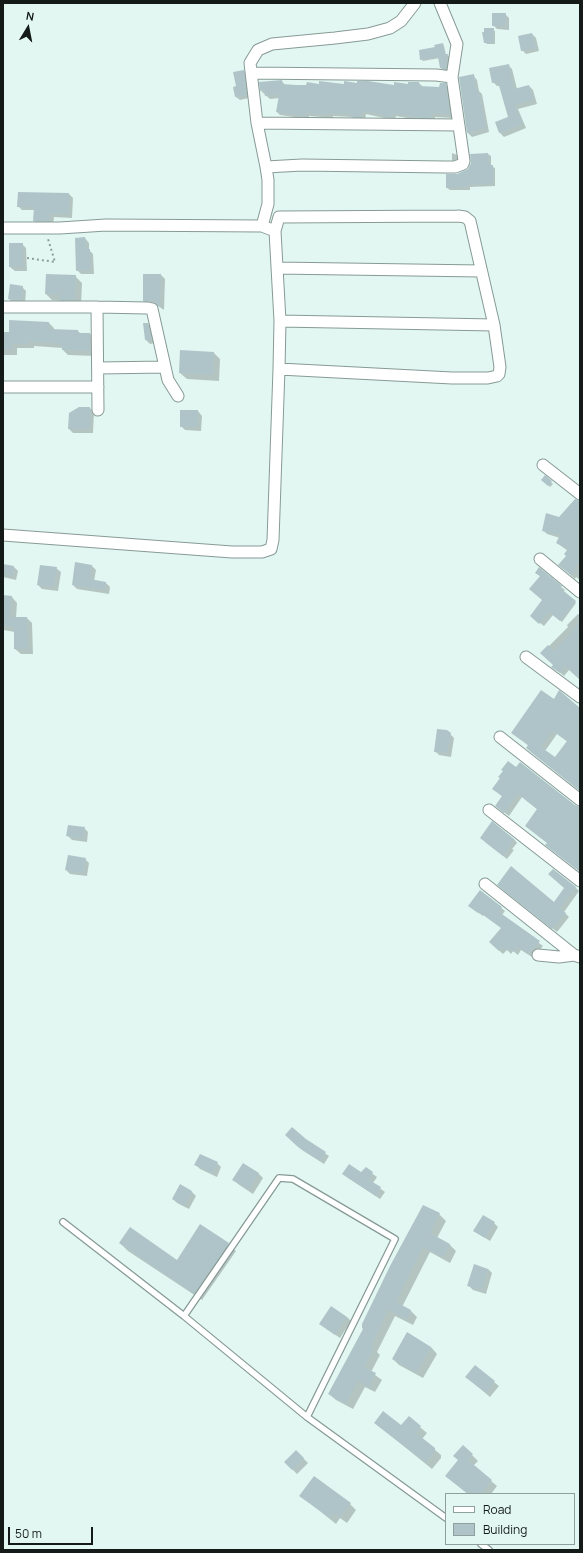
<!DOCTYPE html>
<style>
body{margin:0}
#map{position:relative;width:583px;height:1553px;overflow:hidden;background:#e2f7f2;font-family:Manrope,sans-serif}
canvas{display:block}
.frame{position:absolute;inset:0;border:4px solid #131a18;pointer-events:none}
.legend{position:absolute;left:445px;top:1493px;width:130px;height:52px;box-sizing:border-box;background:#e2f7f2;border:1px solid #8f9f9b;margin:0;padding:5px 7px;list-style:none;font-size:12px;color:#131a18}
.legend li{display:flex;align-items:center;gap:8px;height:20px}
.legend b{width:20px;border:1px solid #8f9f9b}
.north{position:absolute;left:8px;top:8px;width:40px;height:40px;-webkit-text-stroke:3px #e2f7f2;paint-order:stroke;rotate:10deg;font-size:11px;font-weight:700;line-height:16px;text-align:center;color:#131a18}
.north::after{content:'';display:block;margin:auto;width:14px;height:18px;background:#131a18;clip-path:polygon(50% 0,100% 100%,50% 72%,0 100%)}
.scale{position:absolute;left:8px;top:1527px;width:85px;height:18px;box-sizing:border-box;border:2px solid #131a18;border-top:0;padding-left:5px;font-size:12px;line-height:14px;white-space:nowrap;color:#131a18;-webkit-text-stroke:3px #e2f7f2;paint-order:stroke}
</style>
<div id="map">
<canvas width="583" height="1553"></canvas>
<div class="frame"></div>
<ul class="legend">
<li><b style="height:5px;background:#fff"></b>Road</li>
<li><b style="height:11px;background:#afc4c8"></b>Building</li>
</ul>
<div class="north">N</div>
<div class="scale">50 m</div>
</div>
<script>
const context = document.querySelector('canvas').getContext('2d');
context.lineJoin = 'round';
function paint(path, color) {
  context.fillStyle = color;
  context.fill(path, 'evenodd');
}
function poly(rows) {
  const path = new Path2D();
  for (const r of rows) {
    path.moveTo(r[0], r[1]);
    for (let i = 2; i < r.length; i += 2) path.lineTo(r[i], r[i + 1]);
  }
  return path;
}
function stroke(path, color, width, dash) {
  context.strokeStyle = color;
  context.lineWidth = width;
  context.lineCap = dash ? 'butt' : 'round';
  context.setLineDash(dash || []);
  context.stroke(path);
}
paint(poly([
 [505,14,509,18,509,30,497,29,493,25],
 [493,30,495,31,495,44,487,44,485,42],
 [532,34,536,38,539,51,526,54,522,50],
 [442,44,444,46,446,55,450,57,448,70,443,70,441,68,440,58,423,61,421,59],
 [508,65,512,69,517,89,529,86,533,90,537,104,518,109,526,128,504,137,500,133,496,123,509,117,501,86,497,86,493,82],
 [243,71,247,74,249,98,240,100,236,97,234,88,237,87],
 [473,75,477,80,479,91,482,94,489,132,472,137,468,133],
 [282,81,285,85,307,86,320,85,395,86,419,83,423,87,440,88,445,84,449,88,453,118,435,117,435,121,424,121,396,116,395,120,387,120,384,118,366,114,365,120,355,120,352,117,333,116,333,118,309,116,309,119,280,115,277,112,280,98,270,99,261,91],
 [452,153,457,155,458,160,453,161,452,160],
 [488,154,491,156,491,166,495,168,495,186,470,187,470,190,450,190,447,188,457,175,469,170],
 [69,194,73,198,72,218,54,217,53,225,38,225,34,221,35,210,22,210,18,206],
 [85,238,89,243,89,250,93,254,94,274,81,274,77,270],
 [22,244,26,248,27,271,15,271,10,267],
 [161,275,165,279,164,310,158,306,148,305,144,301],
 [75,276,82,283,81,306,67,306,62,301,52,300,46,294],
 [22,287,26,291,25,304,13,303,9,299],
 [49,323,54,328,54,330,78,331,81,334,90,334,95,339,95,356,68,355,63,350,63,348,34,346,34,348,17,348,17,355,3,355,3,333,10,333],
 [148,324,152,328,155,343,150,344,146,340],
 [214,353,220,359,219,381,187,379,180,373],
 [90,408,94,412,93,433,73,433,69,429],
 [198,411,202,416,201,431,185,430,181,426],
 [545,476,553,484,550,487,542,480],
 [580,502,580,580,576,577,575,579,564,569,568,551,557,543,560,538,547,534,543,530],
 [76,563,92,566,96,570,94,581,106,583,110,587,109,594,77,589,73,585],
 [3,565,14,567,18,571,16,580,3,577],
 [56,568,61,572,58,591,42,589,38,585],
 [536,573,561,587,565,590,563,592,576,603,562,622,553,615,544,626,535,619,543,600,541,577],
 [3,596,12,597,17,603,16,618,27,618,32,623,33,654,21,654,15,649,15,632,3,630],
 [578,614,580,615,580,679,569,670,564,676,553,667,554,665,542,653,568,627,567,625],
 [560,692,580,709,580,791,531,752,527,748,529,746,513,733,554,700],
 [557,734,568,742,555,758,545,751],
 [450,734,454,738,451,757,439,755,435,751],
 [501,778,580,807,580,872,548,843,526,826,538,810,522,797,509,816,501,810,503,797,493,789],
 [84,828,88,832,87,842,72,840,68,836],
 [514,839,517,843,512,849,514,850,507,859,485,842],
 [85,859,89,863,87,876,70,874,66,870],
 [575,887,579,891,564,912,569,917,557,932,502,889,554,904],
 [480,891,505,911,502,915,543,946,537,953,536,952,532,957,521,950,518,955,513,951,511,954,507,950,503,954,494,946,502,928,484,915,483,916,473,909],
 [286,1135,305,1140,329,1156,324,1164,302,1150],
 [217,1163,221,1167,217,1177,200,1169,196,1165],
 [243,1165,259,1174,263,1178,253,1194,238,1184,234,1180],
 [366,1169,377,1177,373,1183,385,1192,380,1199,348,1178,343,1174,361,1173],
 [180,1186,192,1192,196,1196,189,1209,177,1203,173,1199],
 [424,1206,439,1214,446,1221,437,1238,450,1245,456,1251,450,1263,430,1252,402,1307,411,1311,417,1317,413,1325,395,1316,377,1352,380,1355,371,1372,382,1380,375,1392,365,1387,353,1409,336,1400,329,1394,364,1329],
 [494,1223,498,1227,490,1241,474,1231],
 [120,1243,177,1261,228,1244,236,1251,202,1300,128,1251],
 [488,1269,492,1273,486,1294,473,1290,469,1286],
 [347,1317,351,1321,340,1338,320,1324],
 [431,1347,437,1354,423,1378,399,1365,393,1359],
 [475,1367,499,1386,490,1397,471,1381],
 [409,1418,427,1433,422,1439,441,1455,441,1458,432,1469,375,1423,402,1427],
 [463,1446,478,1461,473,1466,497,1486,491,1494,468,1494,446,1476,459,1460],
 [296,1451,308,1463,297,1474,285,1462],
 [301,1496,350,1504,356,1510,347,1523,340,1518,336,1524]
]), '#0003');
paint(poly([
 [492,13,506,13,505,26,492,26],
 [484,28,494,28,493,43,484,43,482,32,484,32],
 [532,33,536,48,521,51,518,36],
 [443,43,445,54,448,54,446,69,440,68,438,57,420,60,419,50,435,47,434,45],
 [509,64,514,89,529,85,533,100,515,105,523,124,499,133,495,122,508,117,498,82,492,83,489,68],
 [244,70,247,95,235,97,233,87,236,86,233,72],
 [474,74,475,89,478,89,486,128,467,133,459,77],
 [282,80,282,84,296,85,306,85,307,82,319,84,319,81,344,84,344,81,357,83,357,81,368,81,394,85,394,82,408,84,408,82,419,82,419,86,439,87,440,83,446,83,450,115,432,113,431,118,420,118,393,113,391,117,382,117,383,115,362,111,362,117,350,117,351,114,330,113,330,115,306,113,306,116,303,116,276,112,279,95,265,96,264,90,260,91,259,82],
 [488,153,489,165,493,165,493,183,467,185,468,187,446,188,446,174,457,174,468,169,471,163,470,154],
 [18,192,69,193,69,214,50,214,49,221,33,221,34,207,17,207],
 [85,237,86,249,90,249,90,270,76,271,75,238],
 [9,243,23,243,23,267,9,267],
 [46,274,76,275,75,300,60,300,60,295,45,294],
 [143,274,161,274,160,306,158,306,153,302,143,301],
 [10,284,23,286,22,300,8,299],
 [9,320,49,322,49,329,78,330,78,333,90,333,90,351,62,350,62,344,29,341,29,344,12,344,12,350,3,350,3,332,9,332],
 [143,323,148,323,152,340,145,340],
 [180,350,214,352,213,375,179,373],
 [79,407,90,407,90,429,68,429,69,413],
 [180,410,198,410,198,427,180,427],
 [545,475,552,481,548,486,541,480],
 [575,499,580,501,580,560,574,568,576,570,571,575,558,565,566,556,564,554,568,549,556,543,560,535,542,531,546,513,559,517],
 [75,562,92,565,90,579,106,582,105,590,72,585],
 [3,564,14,566,13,576,3,574],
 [40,565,57,567,54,587,37,585],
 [539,567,562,586,560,588,576,601,560,621,549,612,539,624,530,616,542,600,529,589,540,576,535,573],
 [3,595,12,596,10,617,27,617,28,649,14,649,14,627,3,626],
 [580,622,580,680,565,666,560,673,551,667,553,665,540,653,548,645,554,651],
 [541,690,554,699,559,690,580,708,580,791,526,748,528,745,511,733],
 [553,731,567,741,555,757,541,747],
 [437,729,447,730,451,733,447,753,434,752],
 [508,761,516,767,520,762,576,806,580,807,580,872,545,845,547,843,525,826,537,809,518,794,504,813,495,806,502,796,492,789,500,778,498,777,503,771,501,770],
 [492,821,514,839,509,845,511,846,503,856,480,838],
 [68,825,85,827,83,839,66,836],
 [68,855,86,858,83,873,65,870],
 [511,866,554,902,564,888,548,874,553,869,576,887,560,908,566,913,552,929,497,885],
 [480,890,502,907,499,912,540,941,533,950,532,949,528,954,517,947,513,952,508,948,506,951,502,947,499,951,489,942,501,928,479,912,478,913,468,906],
 [292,1127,306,1139,326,1152,320,1161,298,1147,285,1135],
 [200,1154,218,1162,213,1173,194,1165],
 [243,1163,259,1173,249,1190,232,1180],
 [349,1164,361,1172,366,1167,373,1172,369,1180,381,1187,376,1196,342,1174],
 [180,1184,192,1191,184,1206,172,1199],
 [423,1205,440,1213,430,1233,450,1244,443,1257,423,1247,396,1302,411,1310,407,1319,388,1310,371,1346,374,1348,364,1367,376,1373,369,1387,358,1381,346,1404,328,1394,363,1329,362,1328,362,1324,390,1266],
 [483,1215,495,1222,485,1238,473,1231],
 [200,1224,229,1243,194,1294,119,1243,130,1227,177,1260],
 [474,1264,488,1269,482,1290,467,1286],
 [331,1306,347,1317,335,1335,319,1324],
 [407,1332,431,1347,416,1373,392,1359],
 [475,1365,495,1381,486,1393,465,1377],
 [383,1411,401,1425,409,1416,421,1426,416,1433,435,1448,435,1451,426,1463,374,1423],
 [463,1445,473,1454,468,1460,492,1480,481,1494,468,1494,445,1476,458,1460,453,1456],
 [296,1450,304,1458,292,1470,284,1462],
 [314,1476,351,1503,340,1517,334,1513,330,1518,299,1496]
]), '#afc4c8');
const service = poly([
 [63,1222,184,1316,307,1417],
 [184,1316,279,1178,293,1179,395,1239,307,1417,446,1518],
 [481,1544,489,1550]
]);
const minor = poly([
 [415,3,401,21,390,28,368,34,335,38,272,44,258,50,250,63,257,123,266,167,302,165,445,167,455,167,463,164,464,161,452,77,457,44,440,3],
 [252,73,436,75,452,77],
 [257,123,459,125],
 [458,216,465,217,470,221,494,325,500,367,499,374,497,376,488,378,452,378,279,369,280,321,275,231,279,217,458,216],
 [262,226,268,204,268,180,266,167],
 [3,228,60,228,106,225,262,226,275,231],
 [277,268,481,271],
 [3,307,97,307,147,308,152,309,168,380,178,396],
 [97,307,98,410],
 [280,321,494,325],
 [98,368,165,367],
 [3,387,98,387],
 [543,465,580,494],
 [3,535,232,552,262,552,271,549,273,540,279,369],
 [540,559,580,592],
 [526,657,580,697],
 [500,737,580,800],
 [489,810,580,881],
 [485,884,574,955,580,957],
 [538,955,559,957,574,955]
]);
stroke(service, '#879a96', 8);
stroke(minor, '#879a96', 13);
stroke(poly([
 [27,258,55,262,48,239]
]), '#8e9d9a', 2, [2, 3]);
stroke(service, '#fff', 5.5);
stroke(minor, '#fff', 11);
</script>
